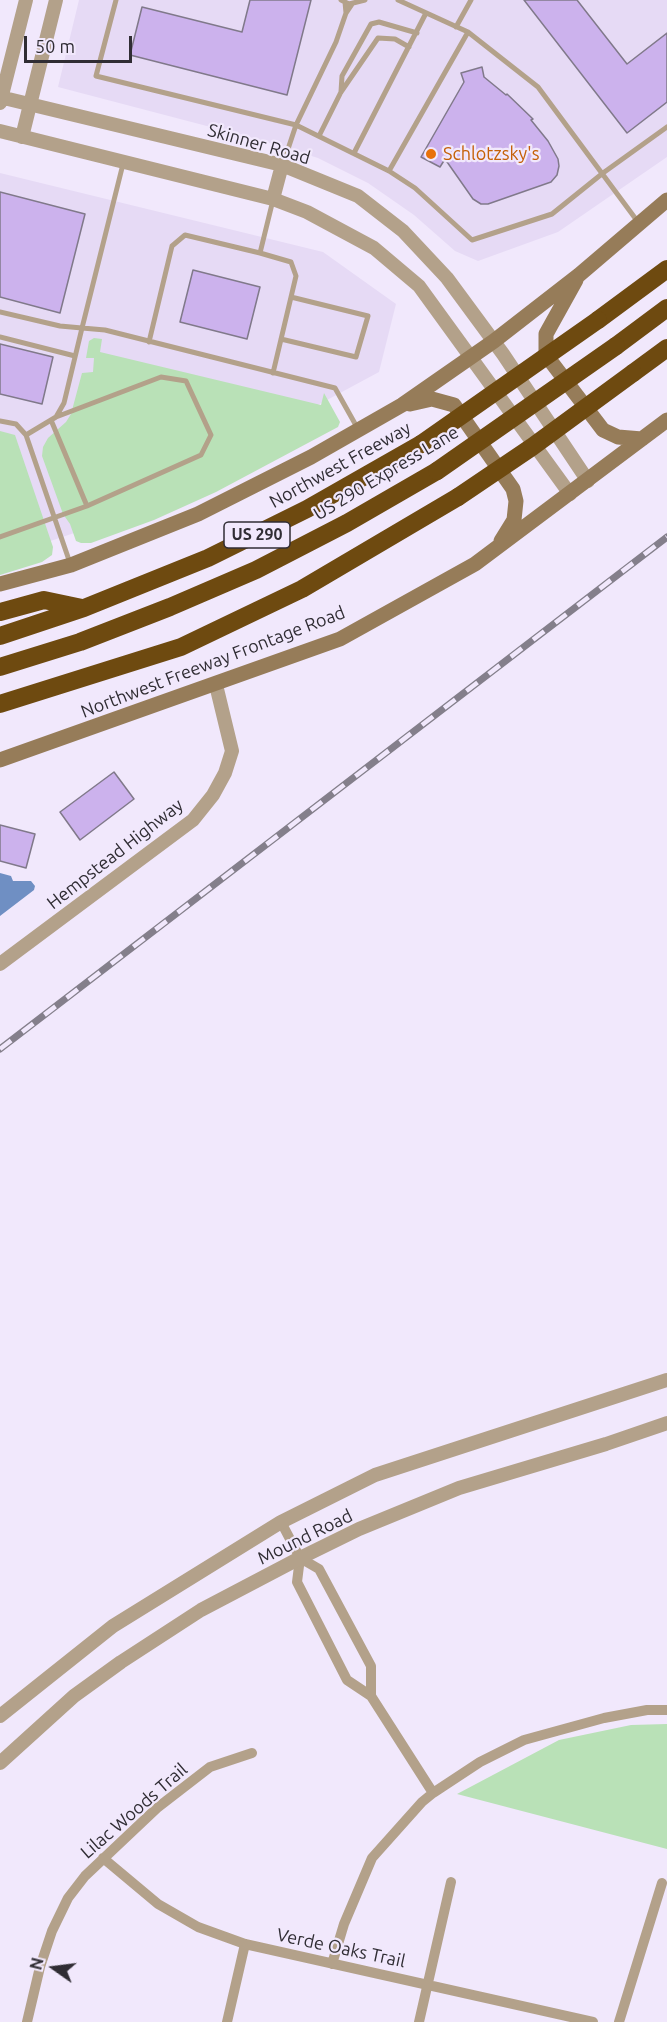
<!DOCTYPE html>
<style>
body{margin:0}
#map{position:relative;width:667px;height:2022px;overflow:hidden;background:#f1e8fc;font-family:Ubuntu,sans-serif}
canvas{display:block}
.north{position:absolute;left:24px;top:1938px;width:60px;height:60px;-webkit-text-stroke:4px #f1e8fc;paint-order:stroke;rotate:284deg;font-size:16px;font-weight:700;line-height:24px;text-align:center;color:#302d34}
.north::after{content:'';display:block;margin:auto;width:21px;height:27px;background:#302d34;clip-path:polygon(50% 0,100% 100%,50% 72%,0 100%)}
.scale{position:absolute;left:24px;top:36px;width:108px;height:27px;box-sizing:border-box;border:3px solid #302d34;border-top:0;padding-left:8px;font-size:18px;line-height:21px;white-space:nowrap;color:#302d34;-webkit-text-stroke:4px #f1e8fc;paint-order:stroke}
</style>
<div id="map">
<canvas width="667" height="2022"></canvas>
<div class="north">N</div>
<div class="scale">50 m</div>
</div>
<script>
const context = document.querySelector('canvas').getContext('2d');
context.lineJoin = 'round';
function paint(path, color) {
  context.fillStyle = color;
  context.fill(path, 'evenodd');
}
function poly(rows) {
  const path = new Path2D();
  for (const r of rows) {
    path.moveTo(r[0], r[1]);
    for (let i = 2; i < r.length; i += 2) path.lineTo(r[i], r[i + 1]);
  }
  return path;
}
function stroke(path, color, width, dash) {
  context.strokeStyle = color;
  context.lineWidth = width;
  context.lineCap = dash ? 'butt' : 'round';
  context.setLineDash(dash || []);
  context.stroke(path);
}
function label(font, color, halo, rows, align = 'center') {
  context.font = font + ' Ubuntu,sans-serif';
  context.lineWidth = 4.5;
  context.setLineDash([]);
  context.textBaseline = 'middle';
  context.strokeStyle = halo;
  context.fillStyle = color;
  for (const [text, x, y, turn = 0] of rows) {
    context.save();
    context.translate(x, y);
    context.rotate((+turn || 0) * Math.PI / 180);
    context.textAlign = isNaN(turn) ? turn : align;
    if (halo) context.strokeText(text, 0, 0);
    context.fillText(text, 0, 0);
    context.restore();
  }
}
paint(poly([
 [79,0,667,0,667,157,558,232,478,261,455,251,414,215,368,183,318,158,264,141,58,87],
 [0,173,323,252,396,304,379,372,89,528,0,558]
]), '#e6daf5');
paint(poly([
 [94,338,102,339,100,352,321,405,324,393,340,422,338,427,216,492,154,520,91,543,81,543,76,541,70,524,63,514,42,456,43,447,48,438,66,422,71,414,82,373,93,372,94,358,86,358,89,341],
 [0,431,15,435,53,547,52,555,42,562,0,575],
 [667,1724,667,1849,457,1794,559,1740,631,1725]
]), '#b9e1b7');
paint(poly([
 [0,873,11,876,13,881,31,881,35,886,34,890,0,916]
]), '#6f8fc3');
const building = poly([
 [250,0,311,0,287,95,130,55,142,7,242,32,250,0],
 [524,0,577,0,627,64,667,33,667,102,627,133,524,0],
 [482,67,484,77,506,95,507,94,533,119,531,120,548,141,558,159,559,166,557,175,551,182,488,204,481,204,473,199,445,159,440,167,421,157,464,82,461,73,482,67],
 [0,192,85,214,60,313,0,297,0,192],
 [193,270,260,287,247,339,180,322,193,270],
 [0,344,53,357,42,404,0,394,0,344],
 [114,772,134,799,80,840,60,812,114,772],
 [0,825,35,834,26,868,0,861,0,825]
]);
paint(building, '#ccb2ed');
stroke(building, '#80798a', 1.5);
stroke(poly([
 [116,0,96,76,296,125,389,171,415,188,472,240,552,214,603,173,667,127],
 [341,0,349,4,365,0],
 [398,0,468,32,538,87,638,222],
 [345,2,346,13,352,4],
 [456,27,471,0],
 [341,92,342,76,371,24,379,22,417,33],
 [319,136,341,92,378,38,395,39,409,47],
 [354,153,426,13],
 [123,164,82,328,105,330,335,388,358,429],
 [283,164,296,125,336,42,346,13],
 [389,171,468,32],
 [260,253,291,262,296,276,273,373],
 [0,312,60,326,82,328,64,403,56,417,26,435,70,563],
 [0,337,75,356],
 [281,339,356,357,368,316,291,297],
 [149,342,172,246,185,235,260,253,273,200],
 [51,420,87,506],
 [0,421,16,424,26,435],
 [0,537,87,506,201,455,211,435,186,381,161,377,56,417]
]), '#b3a18a', 5);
stroke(poly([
 [281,1522,300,1558,319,1569,371,1666,371,1696],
 [300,1558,297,1582,347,1680,371,1696,433,1793],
 [103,1858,158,1904,198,1927,245,1944,593,2022],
 [332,1964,344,1924,372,1858,422,1802,433,1793,480,1762,524,1740,604,1718,647,1710,667,1710],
 [27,2022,40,1967,52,1931,68,1898,85,1876,157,1808,210,1767,252,1753],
 [227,2022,245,1944],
 [419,2022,451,1882],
 [619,2022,662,1883]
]), '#b3a18a', 10);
stroke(poly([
 [0,97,282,165,358,196,403,231,447,278,503,354,588,481],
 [0,103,26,0],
 [0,131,273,199,307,212,374,248,419,286,570,494],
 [22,137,56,0],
 [273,199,282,165],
 [0,964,193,820,213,795,225,773,232,751,216,685],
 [0,1716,113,1626,281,1522,375,1475,667,1380],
 [0,1763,74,1696,121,1662,201,1610,300,1558,359,1529,459,1488,606,1444,667,1423]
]), '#b3a18a', 14);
stroke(poly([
 [576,280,546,334,546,355,603,430,618,437,642,439],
 [410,404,432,399,454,405,513,489,516,501,514,520,501,541],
 [0,584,71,565,198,514,311,457,402,405,494,341,579,275,667,200],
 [0,760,340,639,475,564,667,420]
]), '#967c59', 15);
stroke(poly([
 [598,320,667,269],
 [616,346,667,308],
 [633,373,667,348],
 [0,612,44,600,82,608],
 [0,636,84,608,208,558,307,509,421,444],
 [0,667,80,642,170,607,256,570,347,523,437,471],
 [0,704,181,647,302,589,458,497]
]), '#6e4a10', 18);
const rail = poly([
 [0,1049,667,537]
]);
stroke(rail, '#847f8b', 7);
stroke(rail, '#f1e8fc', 4.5, [14]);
stroke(poly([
 [421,444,598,320],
 [437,471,616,346],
 [458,497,532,447,633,373]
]), '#6e4a10', 18);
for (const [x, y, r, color] of [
 [431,154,6,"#e8710a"]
]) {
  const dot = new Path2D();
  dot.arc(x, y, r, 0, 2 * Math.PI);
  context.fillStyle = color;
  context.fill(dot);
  stroke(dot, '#f1e8fc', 2);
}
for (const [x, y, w] of [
 [257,535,66]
]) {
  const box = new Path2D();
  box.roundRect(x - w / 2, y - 13, w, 26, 4.5);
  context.fillStyle = '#f1e8fc';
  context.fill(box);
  stroke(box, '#302d34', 1.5);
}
label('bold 16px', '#302d34', null, [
 ["US 290",257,535]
]);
label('18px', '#302d34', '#f1e8fc', [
 ["Skinner Road",259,144,16],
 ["Northwest Freeway",340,465,-29],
 ["US 290 Express Lane",386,473,-31],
 ["Northwest Freeway Frontage Road",213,662,-21],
 ["Hempstead Highway",115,854,-38],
 ["Mound Road",305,1537,-26],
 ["Lilac Woods Trail",134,1811,-41],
 ["Verde Oaks Trail",341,1948,12]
]);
label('18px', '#c56008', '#f1e8fc', [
 ["Schlotzsky's",443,154]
], 'left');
</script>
